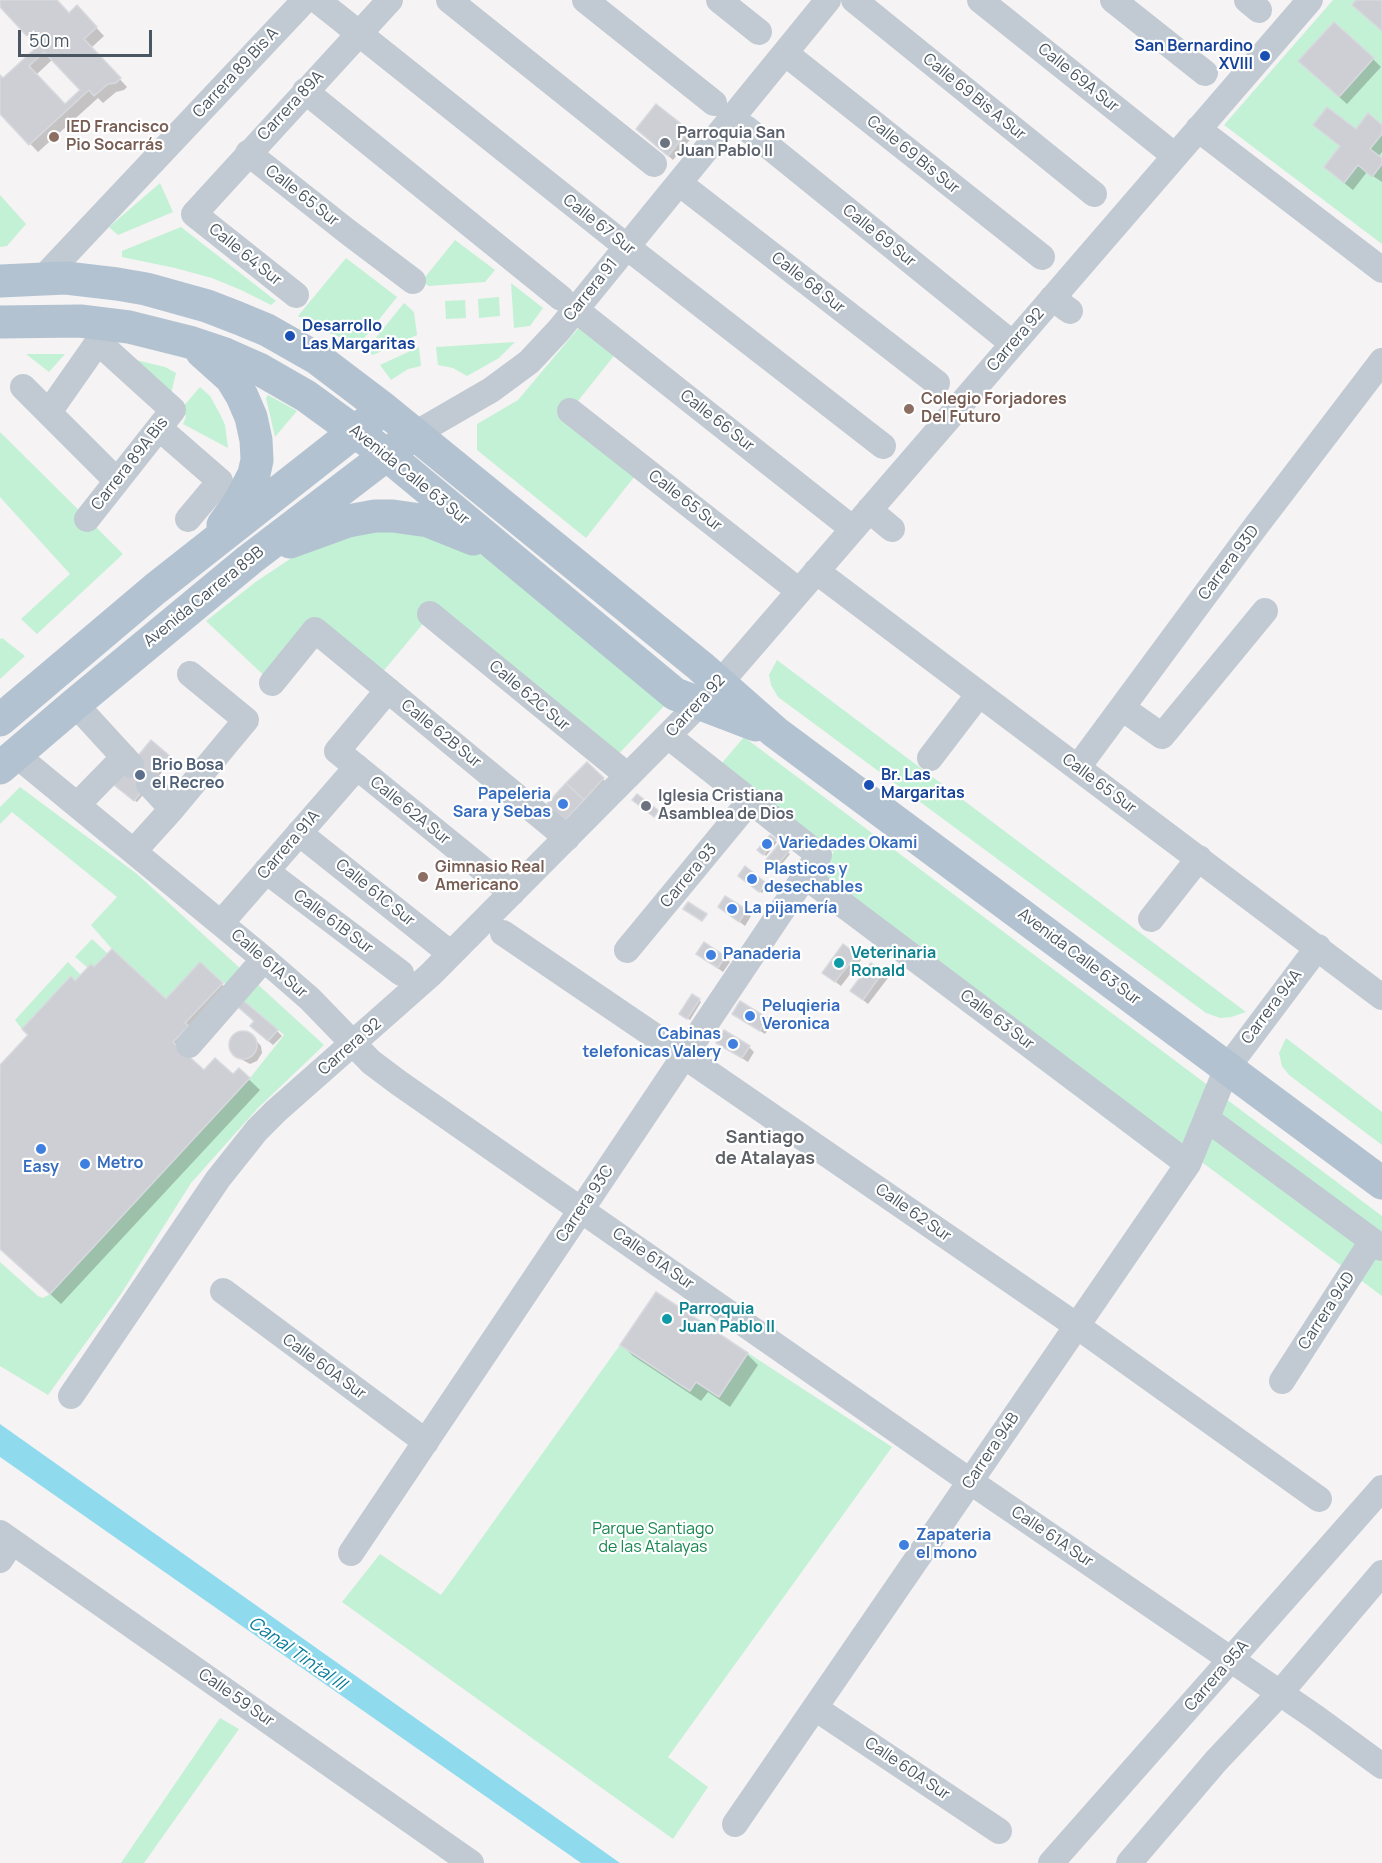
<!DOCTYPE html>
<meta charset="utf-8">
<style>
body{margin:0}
#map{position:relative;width:1382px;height:1863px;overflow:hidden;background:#f5f3f3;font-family:Manrope,sans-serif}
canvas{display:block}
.scale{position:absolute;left:18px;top:30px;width:134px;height:27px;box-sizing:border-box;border:3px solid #4a5661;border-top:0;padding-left:8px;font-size:18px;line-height:21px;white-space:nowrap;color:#4a5661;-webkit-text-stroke:4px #fff;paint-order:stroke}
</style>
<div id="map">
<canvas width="1382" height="1863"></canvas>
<div class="scale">50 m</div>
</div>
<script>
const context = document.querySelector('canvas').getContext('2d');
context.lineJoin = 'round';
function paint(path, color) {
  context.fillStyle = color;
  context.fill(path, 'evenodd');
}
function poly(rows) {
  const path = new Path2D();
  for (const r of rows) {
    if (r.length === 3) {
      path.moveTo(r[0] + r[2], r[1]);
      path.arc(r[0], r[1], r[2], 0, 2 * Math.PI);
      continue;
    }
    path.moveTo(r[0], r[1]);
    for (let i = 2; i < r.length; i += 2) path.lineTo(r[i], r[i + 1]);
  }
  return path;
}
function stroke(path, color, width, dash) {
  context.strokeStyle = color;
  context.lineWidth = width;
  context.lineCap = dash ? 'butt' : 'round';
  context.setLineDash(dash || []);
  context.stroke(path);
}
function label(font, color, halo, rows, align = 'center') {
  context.font = font + ' Manrope,sans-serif';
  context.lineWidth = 4.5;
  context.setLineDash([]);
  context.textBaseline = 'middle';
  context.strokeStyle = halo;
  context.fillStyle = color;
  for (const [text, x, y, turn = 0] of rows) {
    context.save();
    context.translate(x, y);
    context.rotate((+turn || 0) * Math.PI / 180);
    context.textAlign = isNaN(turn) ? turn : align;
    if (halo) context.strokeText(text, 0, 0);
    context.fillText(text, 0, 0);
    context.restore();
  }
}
paint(poly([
 [1333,0,1382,0,1382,244,1224,125],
 [160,183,173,212,118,235,109,227],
 [0,195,26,224,7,246,0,247],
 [181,227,276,301,271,305,241,290,212,278,175,268,122,257,122,251],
 [455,240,495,270,485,282,429,286,422,281],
 [346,258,397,297,358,346,333,334,322,332,298,316],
 [511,283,543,308,530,326,514,328],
 [499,297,500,316,479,318,478,299],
 [465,300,466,318,446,319,445,301],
 [404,303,414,312,417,335,373,355,366,350],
 [582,324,617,352,570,411,642,467,586,538,477,450,477,424,518,400],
 [515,342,499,358,467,376,453,368,438,365,436,347],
 [419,347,421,366,408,369,391,380,380,365],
 [26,354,65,354,49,372],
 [136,360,165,367,176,373,170,398],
 [200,387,210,396,220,414,225,425,228,448,183,424,186,417,182,408],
 [268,395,297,411,275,437,266,398],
 [0,432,123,554,37,634,21,619,70,574,0,497],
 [373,527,455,543,484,556,666,704,610,763,431,614,376,680,315,630,272,683,206,621,257,581,308,547],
 [2,638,25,656,0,679,0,639],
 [777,660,1019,842,1246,1012,1231,1017,1220,1018,1206,1013,778,697,771,685,769,675],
 [744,737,1382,1216,1382,1296,817,876,834,852,722,763],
 [20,787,137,874,324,1045,258,1108,191,1183,121,1294,48,1395,0,1366,0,1262,38,1296,43,1298,50,1294,250,1078,284,1035,200,962,166,999,112,949,91,925,117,897,12,812,0,824,0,807],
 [92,939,107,953,94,967,91,964,88,968,75,957],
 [68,962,81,975,75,981,70,977,22,1029,15,1020],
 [1286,1038,1382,1112,1382,1145,1289,1075,1282,1066,1279,1053],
 [620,1345,690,1391,696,1382,718,1397,748,1353,892,1447,668,1757,708,1787,673,1839,342,1602,380,1554,441,1595],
 [220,1718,239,1729,144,1863,121,1863]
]), '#c3f1d5');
paint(poly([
 [0,1424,620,1863,581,1863,0,1457]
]), '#90daee');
paint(poly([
 [0,0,55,0,69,15,77,7,104,36,91,48,127,87,124,90,116,92,103,103,98,98,38,152,0,112,0,77,3,80,39,47,2,7,0,8],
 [53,59,82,90,65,106,36,75],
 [1373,59,1381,67,1347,104,1308,69],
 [1382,126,1382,152,1378,157,1382,160,1382,182,1367,172,1353,190,1334,175,1356,131],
 [688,131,693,136,673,160,643,134],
 [151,742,172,760,137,802,116,785],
 [587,764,608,784,566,829,545,808],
 [770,837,777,842,766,856,759,850],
 [779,846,790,854,777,870,767,861],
 [745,868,767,886,762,893,740,875],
 [726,898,751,916,745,926,720,907],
 [698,954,724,957,730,962,723,972],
 [856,955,861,960,841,986,829,977],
 [871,965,888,978,868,1004,852,991],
 [75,983,166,1001,222,984,232,995,184,1053,204,1072,233,1077,239,1070,260,1090,61,1304,0,1248,0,1068],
 [699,1000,701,1002,690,1020,683,1016],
 [741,1003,772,1024,765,1034,734,1014],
 [257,1031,277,1031,282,1036,273,1045],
 [245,1033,252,1036,261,1046,262,1053,257,1061,250,1064,239,1058,231,1049,232,1041,237,1034],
 [718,1043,749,1047,754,1052,748,1062],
 [622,1345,747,1354,758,1365,730,1407,708,1392,701,1401,633,1356]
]), '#0003');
const building = poly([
 [0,0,57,0,69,13,77,5,97,27,84,39,121,78,116,83,108,84,94,96,89,90,29,145,0,114,0,75,3,78,37,47,0,7,0,0],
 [44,52,80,90,65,104,29,66,44,52],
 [1356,0,1382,0,1382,31,1352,5,1356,0],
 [1334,22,1374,58,1339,97,1298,61,1334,22],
 [656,104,689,130,668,156,636,129,656,104],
 [1327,107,1356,129,1368,113,1382,125,1382,134,1370,149,1382,158,1382,164,1372,177,1358,165,1344,183,1324,167,1340,146,1313,125,1327,107],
 [151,740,171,757,134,801,114,785,151,740],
 [587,762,604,778,584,800,566,783,587,762],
 [566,783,584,800,561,825,543,808,566,783],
 [637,794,659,811,654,817,632,800,637,794],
 [770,835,776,839,763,855,757,850,770,835],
 [779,844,789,851,774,869,765,861,779,844],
 [745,866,766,883,759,892,738,876,745,866],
 [725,896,747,910,739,922,718,907,725,896],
 [688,902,707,914,702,921,683,909,688,902],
 [704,942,725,956,718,968,696,954,704,942],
 [843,944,857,954,835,982,822,973,843,944],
 [112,949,166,999,200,962,223,983,185,1023,189,1026,173,1042,204,1070,215,1058,233,1074,239,1068,250,1078,50,1294,0,1249,0,1065,28,1035,22,1029,71,976,75,981,91,964,94,967,112,949],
 [871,963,883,972,863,1000,850,991,871,963],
 [692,994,700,999,687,1019,679,1014,692,994],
 [244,1001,278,1030,268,1041,250,1026,254,1021,238,1007,244,1001],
 [740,1001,767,1018,760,1031,732,1014,740,1001],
 [724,1030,750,1046,742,1058,716,1043,724,1030],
 [243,1045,14],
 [656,1292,748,1353,719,1397,696,1382,690,1391,620,1345,656,1292]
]);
paint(building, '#cdcfd5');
stroke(building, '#d7d9de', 1.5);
stroke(poly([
 [317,0,627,247,883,446],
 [449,0,654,164],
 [585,0,714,103],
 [719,0,759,32],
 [854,0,1094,194],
 [980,0,1175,156],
 [1113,0,1205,73],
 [1247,0,1259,10],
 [785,53,1042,257],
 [305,91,561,298],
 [746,128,1013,344],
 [1198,129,1382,270],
 [248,153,348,232,413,281],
 [679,183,937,383],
 [43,278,305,0],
 [296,295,194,214,390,0],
 [1052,298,1070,311],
 [580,313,853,529],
 [23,387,117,481],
 [570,411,799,591],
 [49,412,98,342,99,326],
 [159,428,220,481,188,519],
 [415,434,491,390,529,362,559,330,828,0],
 [869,510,892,529],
 [87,519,173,410,98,342],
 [816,571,1382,997],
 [430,614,628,776],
 [272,683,315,630,567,838],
 [388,690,337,751,512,893],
 [75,704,131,765],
 [1122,708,1162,736,1265,611],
 [15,754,264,959,310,999,371,1062,399,1083,971,1482,1315,1717,1382,1766],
 [930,758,979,694],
 [1078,767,1253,530,1382,361],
 [77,805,124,757],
 [172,809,246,720,190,674],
 [299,833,451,954],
 [134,851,172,809,149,784],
 [266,871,401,973],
 [805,876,1188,1164],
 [1151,919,1199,858],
 [221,923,357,767],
 [503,933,684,1056,1077,1326,1319,1499],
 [627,950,750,801],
 [189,1045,264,959],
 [1207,1119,1382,1248],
 [223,1291,426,1442],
 [1282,1381,1372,1241],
 [71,1396,218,1179,257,1130,276,1111,430,975,720,683,1310,0],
 [0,1533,471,1863],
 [351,1553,819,855,668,736],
 [0,1560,12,1542],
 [815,1708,999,1831],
 [735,1824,1188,1164,1227,1068,1318,947],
 [1051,1863,1382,1488],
 [1129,1863,1216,1761,1280,1693,1382,1573]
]), '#c1cad2', 26);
stroke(poly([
 [0,281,66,278,117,284,146,289,207,306,238,318,267,330,318,359,384,409,700,666,775,732,1382,1183],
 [0,322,80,321,129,327,189,342,225,354,259,369,306,396,387,455,675,694,756,725],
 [202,352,231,378,242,396,251,417,256,440,257,460,254,474,240,501,223,525],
 [290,542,348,521,375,516,393,516,428,521,473,539],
 [0,720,155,589,371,419],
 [0,768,75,704,249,560,405,441]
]), '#b3c2d1', 33);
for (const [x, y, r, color] of [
 [1265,56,6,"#1a4fb4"],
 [54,137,6,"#8d6e63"],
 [665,143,6,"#6b7280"],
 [290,336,6,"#1a4fb4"],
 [909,409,6,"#8d6e63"],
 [140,775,6,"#5c6f8a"],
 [869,785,6,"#1a4fb4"],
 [563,804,6,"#3f7fe0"],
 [646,806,6,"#6b7280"],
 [767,844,6,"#3f7fe0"],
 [423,877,6,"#8d6e63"],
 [752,879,6,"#3f7fe0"],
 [732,909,6,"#3f7fe0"],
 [711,955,6,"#3f7fe0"],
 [839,963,6,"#0f9aa8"],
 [750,1016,6,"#3f7fe0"],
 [733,1044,6,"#3f7fe0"],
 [41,1149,6,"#3f7fe0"],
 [85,1164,6,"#3f7fe0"],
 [667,1319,6,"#0f9aa8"],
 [904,1545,6,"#3f7fe0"]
]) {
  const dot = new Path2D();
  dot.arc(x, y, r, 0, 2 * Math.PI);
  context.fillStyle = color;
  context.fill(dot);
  stroke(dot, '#fff', 2);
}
label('bold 16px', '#164399', '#fff', [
 ["San Bernardino",1253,47,"right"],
 ["XVIII",1253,65,"right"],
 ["Desarrollo",302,327],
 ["Las Margaritas",302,345],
 ["Br. Las",881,776],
 ["Margaritas",881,794]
], 'left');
label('16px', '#4a5661', '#fff', [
 ["Carrera 89 Bis A",236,73,-47],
 ["Calle 69A Sur",1078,78,39],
 ["Calle 69 Bis A Sur",974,97,39],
 ["Carrera 89A",291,106,-47],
 ["Calle 69 Bis Sur",913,155,39],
 ["Calle 65 Sur",302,196,38],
 ["Calle 67 Sur",599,225,38],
 ["Calle 69 Sur",879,236,39],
 ["Calle 64 Sur",245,255,39],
 ["Calle 68 Sur",808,283,38],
 ["Carrera 91",591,290,-51],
 ["Carrera 92",1016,340,-49],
 ["Calle 66 Sur",717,421,38],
 ["Carrera 89A Bis",130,464,-52],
 ["Avenida Calle 63 Sur",409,475,39],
 ["Calle 65 Sur",685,501,38],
 ["Carrera 93D",1229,563,-53],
 ["Avenida Carrera 89B",204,597,-39],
 ["Calle 62C Sur",529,696,40],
 ["Carrera 92",696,706,-47],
 ["Calle 62B Sur",441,734,39],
 ["Calle 65 Sur",1099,784,37],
 ["Calle 62A Sur",410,811,39],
 ["Carrera 91A",289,845,-49],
 ["Carrera 93",689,876,-50],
 ["Calle 61C Sur",375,893,39],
 ["Calle 61B Sur",333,922,37],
 ["Avenida Calle 63 Sur",1079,957,37],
 ["Calle 61A Sur",269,964,41],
 ["Carrera 94A",1272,1007,-53],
 ["Calle 63 Sur",997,1020,37],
 ["Carrera 92",350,1047,-41],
 ["Carrera 93C",585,1204,-56],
 ["Calle 62 Sur",913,1213,35],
 ["Calle 61A Sur",653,1259,35],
 ["Carrera 94D",1327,1311,-57],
 ["Calle 60A Sur",324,1367,36],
 ["Carrera 94B",991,1451,-56],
 ["Calle 61A Sur",1052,1537,34],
 ["Carrera 95A",1217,1676,-49],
 ["Calle 59 Sur",236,1698,35],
 ["Calle 60A Sur",907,1769,34]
]);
label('bold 16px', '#785e54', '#fff', [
 ["IED Francisco",66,128],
 ["Pio Socarrás",66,146],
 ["Colegio Forjadores",921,400],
 ["Del Futuro",921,418],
 ["Gimnasio Real",435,868],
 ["Americano",435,886]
], 'left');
label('bold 16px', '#5b616d', '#fff', [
 ["Parroquia San",677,134],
 ["Juan Pablo II",677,152],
 ["Iglesia Cristiana",658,797],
 ["Asamblea de Dios",658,815]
], 'left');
label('bold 16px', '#4e5e75', '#fff', [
 ["Brio Bosa",152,766],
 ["el Recreo",152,784]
], 'left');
label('bold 16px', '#366cbe', '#fff', [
 ["Papeleria",551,795,"right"],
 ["Sara y Sebas",551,813,"right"],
 ["Variedades Okami",779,844],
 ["Plasticos y",764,870],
 ["desechables",764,888],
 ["La pijamería",744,909],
 ["Panaderia",723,955],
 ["Peluqieria",762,1007],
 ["Veronica",762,1025],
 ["Cabinas",721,1035,"right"],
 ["telefonicas Valery",721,1053,"right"],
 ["Metro",97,1164],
 ["Easy",41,1168,"center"],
 ["Zapateria",916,1536],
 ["el mono",916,1554]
], 'left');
label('bold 16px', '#0d838f', '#fff', [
 ["Veterinaria",851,954],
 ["Ronald",851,972],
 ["Parroquia",679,1310],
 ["Juan Pablo II",679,1328]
], 'left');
label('16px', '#17864f', '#fff', [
 ["Parque Santiago",653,1530],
 ["de las Atalayas",653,1548]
]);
label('bold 18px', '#5f6368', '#fff', [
 ["Santiago",765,1138],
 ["de Atalayas",765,1159]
]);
label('italic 18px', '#0c7c9b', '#fff', [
 ["Canal Tintal III",297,1654,35]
]);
</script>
